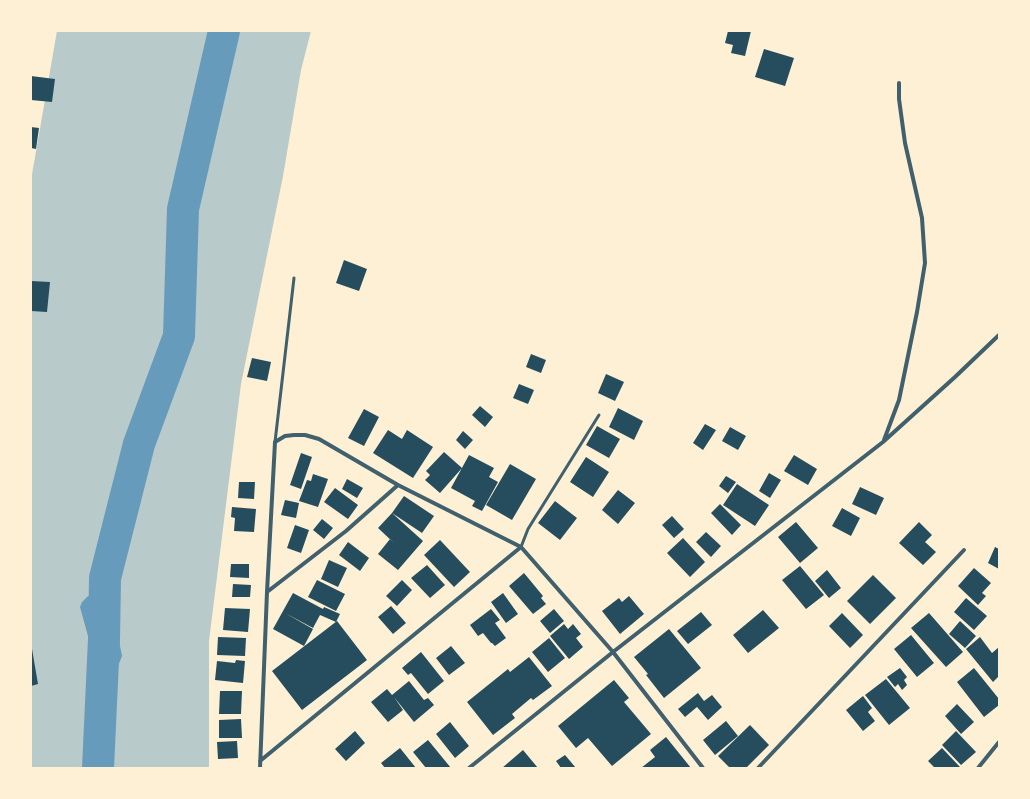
<!DOCTYPE html>
<style>
body{margin:0}
#map{position:relative;width:1030px;height:799px;overflow:hidden;background:#fdf0d5;font-family:"Source Serif 4",serif}
canvas{display:block}
.frame{position:absolute;inset:0;border:32px solid #fdf0d5;pointer-events:none}
</style>
<div id="map">
<canvas width="1030" height="799"></canvas>
<div class="frame"></div>
</div>
<script>
const context = document.querySelector('canvas').getContext('2d');
context.lineJoin = 'round';
function paint(path, color) {
  context.fillStyle = color;
  context.fill(path, 'evenodd');
}
function poly(rows) {
  const path = new Path2D();
  for (const r of rows) {
    path.moveTo(r[0], r[1]);
    for (let i = 2; i < r.length; i += 2) path.lineTo(r[i], r[i + 1]);
  }
  return path;
}
function stroke(path, color, width, dash) {
  context.strokeStyle = color;
  context.lineWidth = width;
  context.lineCap = dash ? 'butt' : 'round';
  context.setLineDash(dash || []);
  context.stroke(path);
}
paint(poly([
 [57,31,311,31,301,70,283,176,241,384,209,641,209,768,31,768,31,180]
]), '#b9caca');
paint(poly([
 [107,591,114,593,117,598,115,621,122,656,115,674,109,687,109,704,103,710,97,711,93,706,94,699,100,687,100,674,92,653,88,645,88,636,80,607,82,602,87,597,96,592]
]), '#669bbc');
stroke(poly([
 [98,768,104,639,105,578,139,444,179,336,183,209,224,31]
]), '#669bbc', 32);
paint(poly([
 [728,31,736,32,736,31,751,31,745,56,731,53,733,45,725,43],
 [764,49,794,58,785,86,755,77],
 [31,76,55,79,52,102,31,100],
 [31,127,39,128,36,149,31,148],
 [344,260,367,269,359,291,336,283],
 [31,281,50,282,47,312,31,311],
 [531,354,546,360,541,373,526,367],
 [252,358,271,362,267,381,247,377],
 [606,374,624,382,615,401,598,393],
 [519,384,534,390,528,404,513,398],
 [480,406,493,417,485,427,472,415],
 [618,408,643,421,634,440,609,427],
 [364,409,379,417,364,446,348,438],
 [705,424,716,430,703,450,693,443],
 [597,426,620,439,609,458,586,445],
 [730,427,746,436,738,450,722,441],
 [388,430,402,439,407,430,433,447,413,478,373,453],
 [463,431,473,440,465,449,456,440],
 [444,452,462,468,440,493,425,480,430,475,426,471],
 [301,453,312,457,301,489,290,485],
 [469,455,494,468,489,477,498,482,482,511,472,506,475,501,451,488],
 [794,455,817,469,808,485,784,471],
 [586,457,609,472,593,497,570,482],
 [510,464,536,479,512,520,486,505],
 [769,473,781,480,770,498,759,491],
 [313,474,328,479,318,507,299,501,307,480,311,481],
 [726,476,736,482,728,493,719,486],
 [347,479,363,488,357,498,342,489],
 [239,482,255,482,254,499,238,498],
 [737,484,769,505,755,526,723,505],
 [860,487,884,498,876,515,852,504],
 [335,488,358,505,348,519,324,502],
 [618,490,635,503,618,524,602,510],
 [404,496,434,516,422,533,392,513],
 [285,500,299,503,296,518,281,515],
 [555,501,577,518,560,540,538,523],
 [720,504,741,525,732,535,711,513],
 [232,507,256,509,254,532,234,531,235,518,231,517],
 [842,508,860,518,851,536,832,526],
 [392,513,423,541,398,570,378,554,390,539,394,543,378,528],
 [672,516,684,529,674,538,662,525],
 [322,519,333,528,324,539,313,530],
 [796,522,818,548,800,563,778,537],
 [919,522,932,535,925,542,936,552,923,565,899,543],
 [295,525,309,530,301,553,287,548],
 [706,532,721,546,711,557,696,542],
 [683,538,705,562,690,577,667,553],
 [440,540,470,572,454,587,424,555],
 [348,542,369,558,360,571,339,555],
 [995,547,999,549,999,569,988,563],
 [329,560,347,568,338,587,321,579],
 [231,564,249,564,249,578,230,577],
 [427,565,445,585,430,598,411,578],
 [800,566,824,595,806,609,782,580],
 [974,568,991,583,982,593,986,596,978,605,958,586],
 [827,570,841,588,829,598,815,581],
 [524,573,543,596,541,598,546,604,533,614,509,586],
 [873,575,896,598,870,624,847,601],
 [317,580,345,594,336,611,308,597],
 [402,580,412,590,397,606,386,596],
 [233,584,251,585,250,597,232,597],
 [293,593,323,609,324,607,340,614,336,622,320,615,313,628,285,613,313,629,304,646,273,629],
 [503,593,518,614,506,623,491,602],
 [629,596,644,614,620,634,602,611,619,598,622,602],
 [966,598,987,616,974,630,954,612],
 [391,606,406,623,393,634,378,617],
 [225,608,250,609,248,632,223,630],
 [491,609,500,620,495,623,506,638,495,646,492,643,491,643,483,633,478,636,470,625],
 [554,609,564,621,550,633,540,621],
 [763,610,779,628,748,653,733,635],
 [701,612,712,625,688,644,677,631],
 [842,613,863,635,850,648,829,626],
 [929,613,963,652,946,667,911,628],
 [337,621,367,660,302,710,272,671],
 [960,621,976,636,965,648,949,634],
 [564,624,568,629,573,624,581,634,576,638,583,647,569,659,550,636],
 [669,629,701,668,664,698,646,675,648,674,634,657],
 [911,635,934,663,917,677,894,649],
 [218,637,246,638,245,656,217,655],
 [980,637,992,653,999,647,999,676,993,682,966,649],
 [549,638,565,658,548,672,532,652],
 [31,643,38,684,31,686],
 [451,646,465,663,449,675,436,658],
 [421,652,444,681,428,694,411,673,408,675,402,668],
 [529,657,552,686,533,700,531,698,512,714,515,718,493,735,467,702,508,669,510,672],
 [236,660,245,661,243,683,215,680,217,661,235,663],
 [900,668,907,677,904,680,907,685,902,690,898,684,895,687,887,677],
 [974,668,999,699,999,705,984,717,957,682],
 [886,679,910,708,889,725,865,695],
 [614,680,629,698,624,702,651,734,612,766,588,738,576,748,558,726],
 [409,681,424,700,428,698,434,705,414,722,394,697,403,710,388,722,371,702,387,689,392,695],
 [220,691,242,691,241,714,219,714],
 [698,693,704,701,712,695,722,707,708,720,697,707,685,717,678,709],
 [863,696,872,708,868,712,875,721,863,731,846,710],
 [957,704,974,722,961,734,945,716],
 [241,719,242,738,219,738,219,720],
 [726,721,738,736,715,755,703,740],
 [450,722,469,746,455,758,436,734],
 [750,725,769,745,746,768,730,768,718,756],
 [355,731,365,743,346,761,335,749],
 [956,731,976,752,961,765,942,745],
 [666,737,691,768,641,768,655,757,650,750],
 [428,740,451,768,426,768,413,752],
 [237,741,238,758,218,759,217,742],
 [400,748,416,768,385,768,381,763],
 [942,748,960,767,958,768,935,768,928,761],
 [523,750,538,768,502,768],
 [565,755,576,768,561,768,556,761]
]), '#264d5e');
stroke(poly([
 [275,442,294,278],
 [521,547,528,529,599,415]
]), '#3f606c', 3);
stroke(poly([
 [884,440,899,400,917,312,925,263,922,218,905,143,899,99,899,83],
 [267,592,346,531,398,485],
 [260,761,521,547],
 [260,768,267,592,275,442,285,436,294,435,305,435,319,439,398,485,521,547,613,652,703,768],
 [469,768,613,652,883,442,955,377,999,335],
 [758,768,964,550],
 [978,768,999,742]
]), '#3f606c', 4);
</script>
